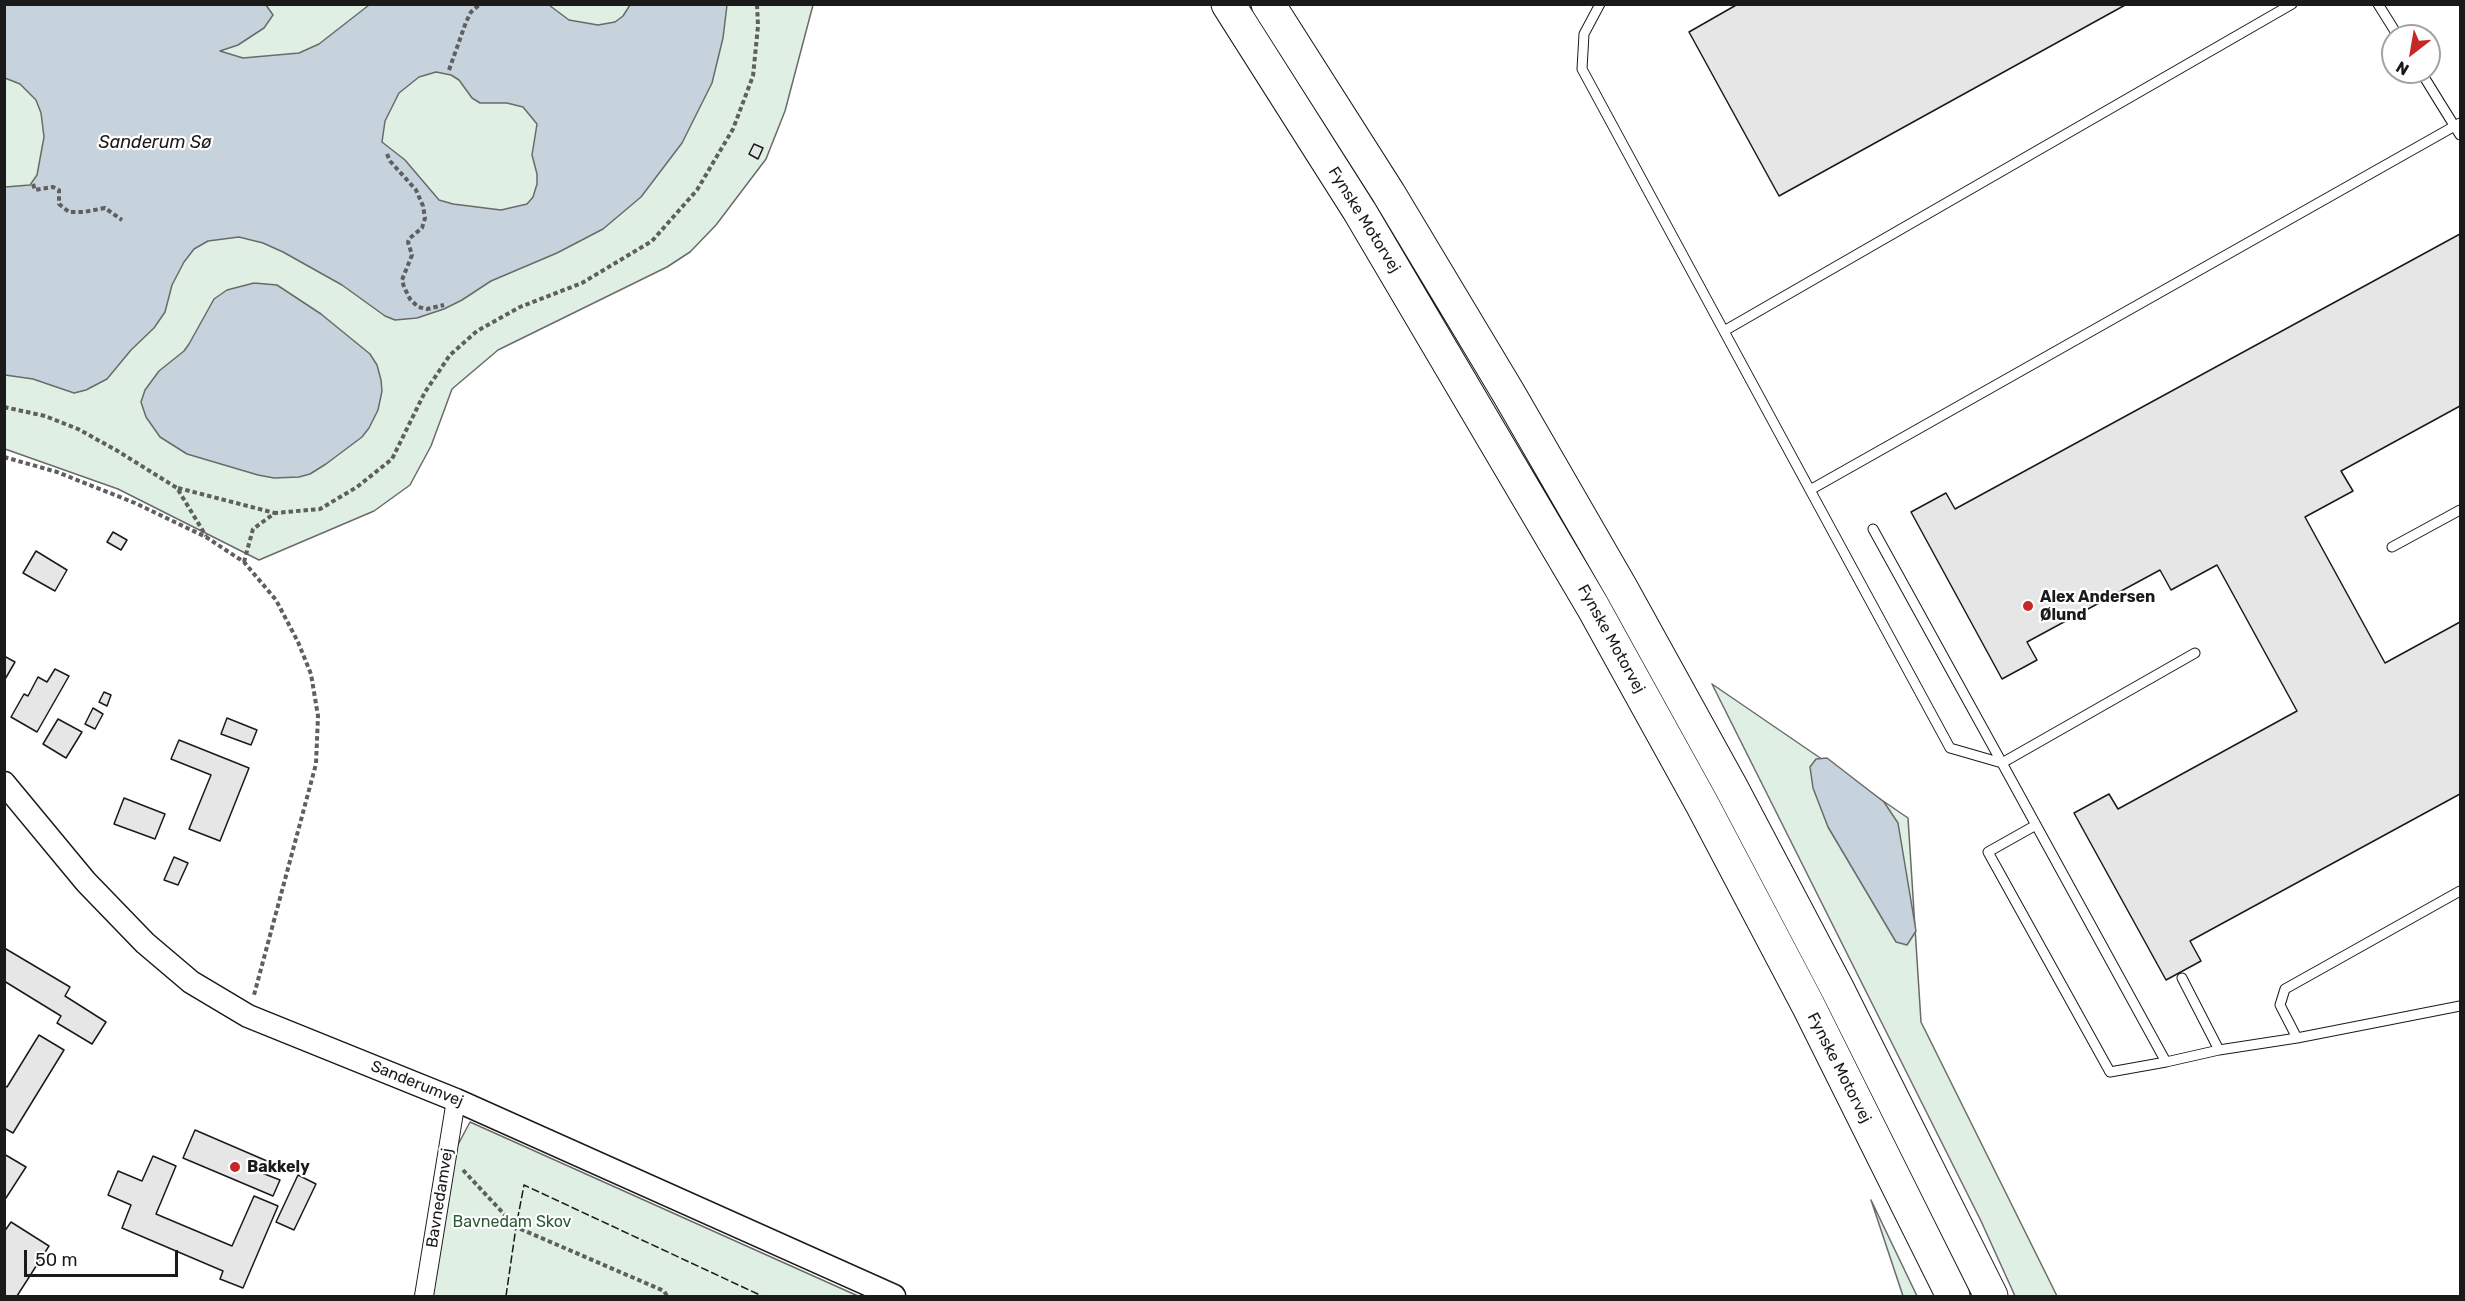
<!DOCTYPE html>
<meta charset="utf-8">
<style>
body{margin:0}
#map{position:relative;width:2465px;height:1301px;overflow:hidden;background:#fff;font-family:Rubik,sans-serif}
canvas{display:block}
.frame{position:absolute;inset:0;border:6px solid #1a1a1a;pointer-events:none}
.north{position:absolute;left:2381px;top:24px;width:60px;height:60px;box-sizing:border-box;background:#fff;border:2px solid #a3a3a3;border-radius:50%;rotate:211deg;font-size:16px;font-weight:700;line-height:24px;text-align:center;color:#1a1a1a}
.north::after{content:'';display:block;margin:auto;width:21px;height:27px;background:#c62828;clip-path:polygon(50% 0,100% 100%,50% 72%,0 100%)}
.scale{position:absolute;left:24px;top:1250px;width:154px;height:27px;box-sizing:border-box;border:3px solid #1a1a1a;border-top:0;padding-left:8px;font-size:18px;line-height:21px;white-space:nowrap;color:#1a1a1a;-webkit-text-stroke:4px #fff;paint-order:stroke}
</style>
<div id="map">
<canvas width="2465" height="1301"></canvas>
<div class="frame"></div>
<div class="north">N</div>
<div class="scale">50 m</div>
</div>
<script>
const context = document.querySelector('canvas').getContext('2d');
context.lineJoin = 'round';
function paint(path, color) {
  context.fillStyle = color;
  context.fill(path, 'evenodd');
}
function poly(rows) {
  const path = new Path2D();
  for (const r of rows) {
    path.moveTo(r[0], r[1]);
    for (let i = 2; i < r.length; i += 2) path.lineTo(r[i], r[i + 1]);
  }
  return path;
}
function stroke(path, color, width, dash) {
  context.strokeStyle = color;
  context.lineWidth = width;
  context.lineCap = dash ? 'butt' : 'round';
  context.setLineDash(dash || []);
  context.stroke(path);
}
function label(font, color, halo, rows, align = 'center') {
  context.font = font + ' Rubik,sans-serif';
  context.lineWidth = 4.5;
  context.setLineDash([]);
  context.textBaseline = 'middle';
  context.strokeStyle = halo;
  context.fillStyle = color;
  for (const [text, x, y, turn = 0] of rows) {
    context.save();
    context.translate(x, y);
    context.rotate((+turn || 0) * Math.PI / 180);
    context.textAlign = isNaN(turn) ? turn : align;
    if (halo) context.strokeText(text, 0, 0);
    context.fillText(text, 0, 0);
    context.restore();
  }
}
const green = poly([
 [4,5,813,5,785,111,766,159,716,225,690,252,667,267,498,350,452,389,431,446,410,485,374,511,259,560,118,489,5,449,4,5],
 [1712,684,1908,818,1921,1022,2057,1296,2015,1296,1981,1221,1712,684],
 [470,1122,858,1296,429,1296,444,1171,470,1122],
 [1871,1200,1917,1296,1903,1296,1871,1200]
]);
paint(green, '#e0efe3');
stroke(green, '#6a6a6a', 1.5);
const water = poly([
 [5,4,266,5,273,15,264,28,238,45,220,51,243,58,299,53,319,44,369,5,549,5,569,20,598,25,615,22,623,16,630,5,727,5,723,38,712,83,682,143,641,197,603,229,557,253,491,281,462,300,444,309,417,318,395,320,385,316,342,285,283,252,263,243,239,237,208,241,194,249,184,262,172,285,165,312,154,328,131,350,107,379,86,390,74,393,33,379,5,375,5,187,30,185,37,175,44,137,41,113,36,100,20,84,5,78,5,4],
 [436,72,451,75,459,80,472,98,480,103,507,103,523,107,537,124,532,155,537,174,537,184,533,197,527,204,501,210,453,204,439,200,405,160,382,142,385,121,399,93,419,77,436,72],
 [254,283,277,285,321,314,370,354,377,365,381,380,382,391,378,410,369,428,362,437,326,464,310,474,299,477,274,478,258,475,187,454,160,437,146,417,141,402,145,390,159,371,184,351,189,344,214,299,227,290,254,283],
 [1827,758,1884,802,1898,823,1916,931,1907,945,1896,942,1828,827,1813,788,1810,767,1816,759,1827,758]
]);
paint(water, '#c6d2dc');
stroke(water, '#6a6a6a', 1.5);
const building = poly([
 [1738,4,2127,4,1779,196,1689,32,1738,4],
 [754,144,763,148,758,159,749,154,754,144],
 [2460,234,2460,406,2341,471,2353,491,2305,517,2385,663,2460,622,2460,794,2190,941,2201,961,2166,980,2074,813,2109,794,2118,809,2297,711,2217,565,2171,590,2160,570,2027,642,2037,660,2002,679,1911,512,1946,493,1955,509,2460,234],
 [113,532,127,540,121,550,107,542,113,532],
 [36,551,67,570,55,591,23,573,36,551],
 [4,656,15,662,4,681,4,656],
 [55,669,69,676,37,732,11,717,24,694,28,696,38,677,47,682,55,669],
 [104,692,111,695,107,706,99,702,104,692],
 [93,708,103,714,95,729,85,724,93,708],
 [227,718,257,730,251,745,221,734,227,718],
 [58,719,82,732,66,758,43,744,58,719],
 [179,740,249,768,220,841,189,829,211,775,171,759,179,740],
 [124,798,165,814,155,839,114,824,124,798],
 [174,857,188,863,178,885,164,880,174,857],
 [6,949,70,987,65,996,106,1022,92,1044,57,1023,61,1016,4,981,4,952,6,949],
 [39,1035,64,1050,13,1133,4,1128,4,1085,7,1087,39,1035],
 [195,1130,267,1161,262,1173,280,1180,273,1196,183,1158,195,1130],
 [4,1154,26,1167,4,1201,4,1154],
 [153,1156,176,1166,156,1214,232,1246,254,1196,278,1206,243,1288,220,1279,223,1271,122,1228,131,1205,108,1195,118,1171,142,1181,153,1156],
 [298,1175,316,1184,294,1230,276,1222,298,1175],
 [11,1222,49,1246,17,1296,4,1296,4,1232,11,1222]
]);
paint(building, '#e6e6e6');
stroke(building, '#1a1a1a', 1.5);
const service = poly([
 [1600,4,1584,34,1582,69,1810,490],
 [2378,4,2398,36],
 [2421,72,2460,135],
 [1724,331,2292,4],
 [1873,529,2002,763,2195,653],
 [2392,547,2460,510],
 [2036,825,1988,852,2110,1072,2166,1062],
 [2182,978,2219,1050,2166,1062,2002,763,1950,748,1810,490,2460,123],
 [2297,1038,2280,1005,2285,989,2460,891],
 [2219,1050,2297,1038,2460,1006]
]);
const minor = poly([
 [424,1296,456,1100]
]);
const tertiary = poly([
 [4,783,86,882,145,943,191,982,248,1016,456,1100,894,1296]
]);
const motorway = poly([
 [1228,4,1360,212,1593,607,1702,804,1808,1005,1953,1296],
 [1268,4,1389,194,1509,394,1621,588,1731,787,1838,990,1991,1296]
]);
stroke(service, '#1a1a1a', 11);
stroke(minor, '#1a1a1a', 20);
stroke(tertiary, '#1a1a1a', 25);
stroke(motorway, '#1a1a1a', 35);
stroke(poly([
 [449,70,466,22,471,12,480,4],
 [387,154,390,161,416,190,423,206,425,218,422,228,410,238,408,242,412,255,402,280,404,287,410,299,418,307,427,309,444,305],
 [33,184,35,190,53,187,59,190,59,204,69,212,84,212,105,208,122,220],
 [4,407,45,416,78,429,116,450,177,488,206,536],
 [4,457,57,472,135,503,206,537,244,562,276,600,298,642,311,674,318,716,316,764,254,995],
 [178,488,275,513],
 [244,562,253,529,275,513,320,509,357,487,392,459,425,392,450,355,477,331,520,307,582,283,652,241,697,190,733,129,753,76,758,26,757,4],
 [463,1170,516,1227,664,1291,667,1296]
]), '#5f5f5f', 4, [4.5, 3]);
stroke(service, '#fff', 9);
stroke(minor, '#fff', 18);
stroke(tertiary, '#fff', 22);
stroke(motorway, '#fff', 33);
stroke(poly([
 [506,1296,516,1227,524,1185,762,1296]
]), '#1a1a1a', 1.5, [8, 3]);
for (const [x, y, r, color] of [
 [2028,606,6,"#c62828"],
 [235,1167,6,"#c62828"]
]) {
  const dot = new Path2D();
  dot.arc(x, y, r, 0, 2 * Math.PI);
  context.fillStyle = color;
  context.fill(dot);
  stroke(dot, '#fff', 2);
}
label('16px', '#1a1a1a', '#fff', [
 ["Fynske Motorvej",1364,220,58],
 ["Fynske Motorvej",1611,639,61],
 ["Fynske Motorvej",1839,1068,63],
 ["Sanderumvej",417,1084,22],
 ["Bavnedamvej",440,1198,-81]
]);
label('bold 16px', '#1a1a1a', '#fff', [
 ["Alex Andersen",2040,597],
 ["Ølund",2040,615],
 ["Bakkely",247,1167]
], 'left');
label('16px', '#2b5a34', '#fff', [
 ["Bavnedam Skov",512,1222]
]);
label('italic 18px', '#1a1a1a', '#fff', [
 ["Sanderum Sø",155,143]
]);
</script>
